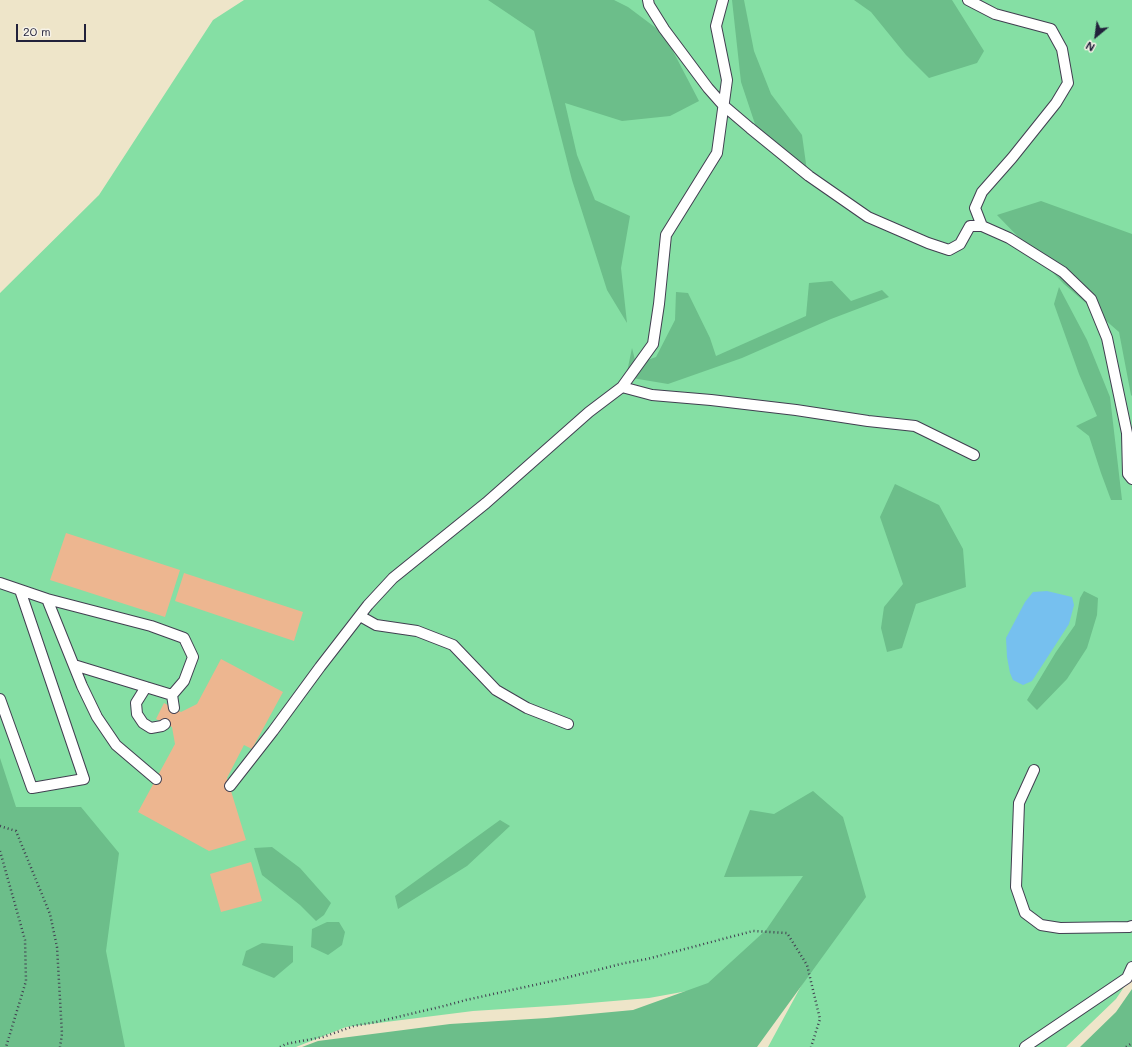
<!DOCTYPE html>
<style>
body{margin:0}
#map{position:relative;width:1132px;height:1047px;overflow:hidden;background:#eee5c9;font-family:Mali,sans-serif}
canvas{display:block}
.north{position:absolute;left:1076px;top:16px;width:40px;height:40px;-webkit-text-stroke:3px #f7f3e8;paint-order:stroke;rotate:209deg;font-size:11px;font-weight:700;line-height:16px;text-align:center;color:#22223b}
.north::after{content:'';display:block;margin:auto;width:14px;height:18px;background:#22223b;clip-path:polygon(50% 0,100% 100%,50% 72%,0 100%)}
.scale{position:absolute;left:16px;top:24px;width:70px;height:18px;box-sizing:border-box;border:2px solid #22223b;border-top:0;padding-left:5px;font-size:12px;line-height:14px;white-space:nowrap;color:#22223b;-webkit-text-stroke:3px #f7f3e8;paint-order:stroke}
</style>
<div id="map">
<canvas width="1132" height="1047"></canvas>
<div class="north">N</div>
<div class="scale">20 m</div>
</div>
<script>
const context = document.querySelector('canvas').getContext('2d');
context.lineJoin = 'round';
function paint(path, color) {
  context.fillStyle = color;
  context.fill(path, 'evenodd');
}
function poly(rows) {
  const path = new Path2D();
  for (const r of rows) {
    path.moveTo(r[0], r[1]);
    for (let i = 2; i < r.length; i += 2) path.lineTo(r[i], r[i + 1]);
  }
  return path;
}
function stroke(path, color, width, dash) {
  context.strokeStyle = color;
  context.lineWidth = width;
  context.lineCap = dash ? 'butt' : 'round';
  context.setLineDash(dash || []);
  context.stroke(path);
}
paint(poly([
 [244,0,1132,0,1132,975,1116,999,1066,1047,768,1047,852,892,810,881,726,984,649,998,566,1005,473,1011,346,1027,296,1047,100,1047,0,822,0,293,99,195,213,20]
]), '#85dfa4');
paint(poly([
 [488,0,614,0,628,7,664,34,699,101,670,116,622,121,565,103,577,155,595,200,630,216,621,268,627,323,607,290,572,180,534,31],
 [732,0,744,0,754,51,771,94,802,135,807,171,756,127,741,82],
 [854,0,952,0,984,51,977,63,929,78,906,55,871,12],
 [1041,201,1132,234,1132,396,1131,395,1119,332,1064,284,997,215],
 [832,281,851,301,882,290,889,297,831,319,742,358,668,384,626,377,632,348,636,364,656,357,675,320,676,292,688,293,710,338,716,356,806,316,809,283],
 [1059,287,1087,340,1110,397,1122,500,1111,500,1101,473,1089,436,1076,426,1097,416,1079,374,1054,304],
 [895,484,939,505,963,549,966,587,916,604,902,648,887,652,881,628,884,607,903,584,880,517],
 [1084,591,1098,598,1097,615,1087,648,1067,679,1037,710,1027,700,1056,652,1075,625,1080,598],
 [0,758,16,807,81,807,119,853,106,951,125,1047,0,1047],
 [813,791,843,817,866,897,757,1047,302,1047,318,1041,450,1024,547,1018,633,1010,708,983,766,930,803,876,724,877,750,810,774,814],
 [500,820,510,826,467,866,398,909,395,896],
 [272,847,300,868,331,903,324,915,316,921,300,905,262,875,254,848],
 [327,922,339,922,345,932,342,945,328,955,311,947,312,929],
 [262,943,293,946,293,962,274,978,242,965,246,951],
 [1132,989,1132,1047,1080,1047,1116,1012]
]), '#6cbe8a');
paint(poly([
 [1047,591,1072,597,1074,605,1069,624,1032,681,1023,685,1013,680,1010,673,1007,657,1006,638,1025,602,1033,592]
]), '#76c0ef');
paint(poly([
 [66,533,180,570,165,617,50,580],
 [184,573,303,612,294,641,175,601],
 [221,659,283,692,252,749,244,745,227,778,246,840,209,851,138,812,175,744,172,727,156,719,164,703,181,712,197,704],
 [251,862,262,901,221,912,210,874]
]), '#edb690');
const service = poly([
 [648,0,649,5,664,29,708,88,723,105,750,128,809,176,868,217,928,243,949,250,960,244,970,226,982,226],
 [968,0,995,14,1051,29,1062,49,1068,83,1056,103,1012,158,982,192,975,208,982,226,1009,238,1063,272,1091,299,1107,338,1127,433,1128,474,1132,479],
 [622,387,652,395,711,400,796,410,868,421,915,426,974,455],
 [0,583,47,599,82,686,97,717,116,745,156,779],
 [47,599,151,626,184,638,193,657,184,681,172,695,74,665],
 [360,616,376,625,417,631,453,645,496,690,527,708,568,724],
 [146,687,136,703,137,714,143,723,151,728,162,726,165,724],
 [172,695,174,708],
 [0,699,32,788,84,779,20,590],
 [1034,770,1019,803,1016,887,1025,913,1041,925,1060,928,1129,927,1132,926],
 [230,786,273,731,320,667,368,605,393,578,486,503,589,412,622,387,653,344,659,304,666,235,717,153,727,80,716,26,723,0],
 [1025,1047,1127,978,1132,967]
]);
stroke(service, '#413f50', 12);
stroke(poly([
 [0,826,16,831,50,914,57,947,62,1034,60,1047],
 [0,851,25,940,26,981,6,1047],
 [280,1047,286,1044,323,1037,354,1026,376,1022,444,1006,466,1000,557,980,625,963,647,959,753,931,787,933,807,965,820,1019,811,1047],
 [1126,1047,1132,1043]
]), '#413f50', 2.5, [1, 3]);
stroke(service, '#fff', 10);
</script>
